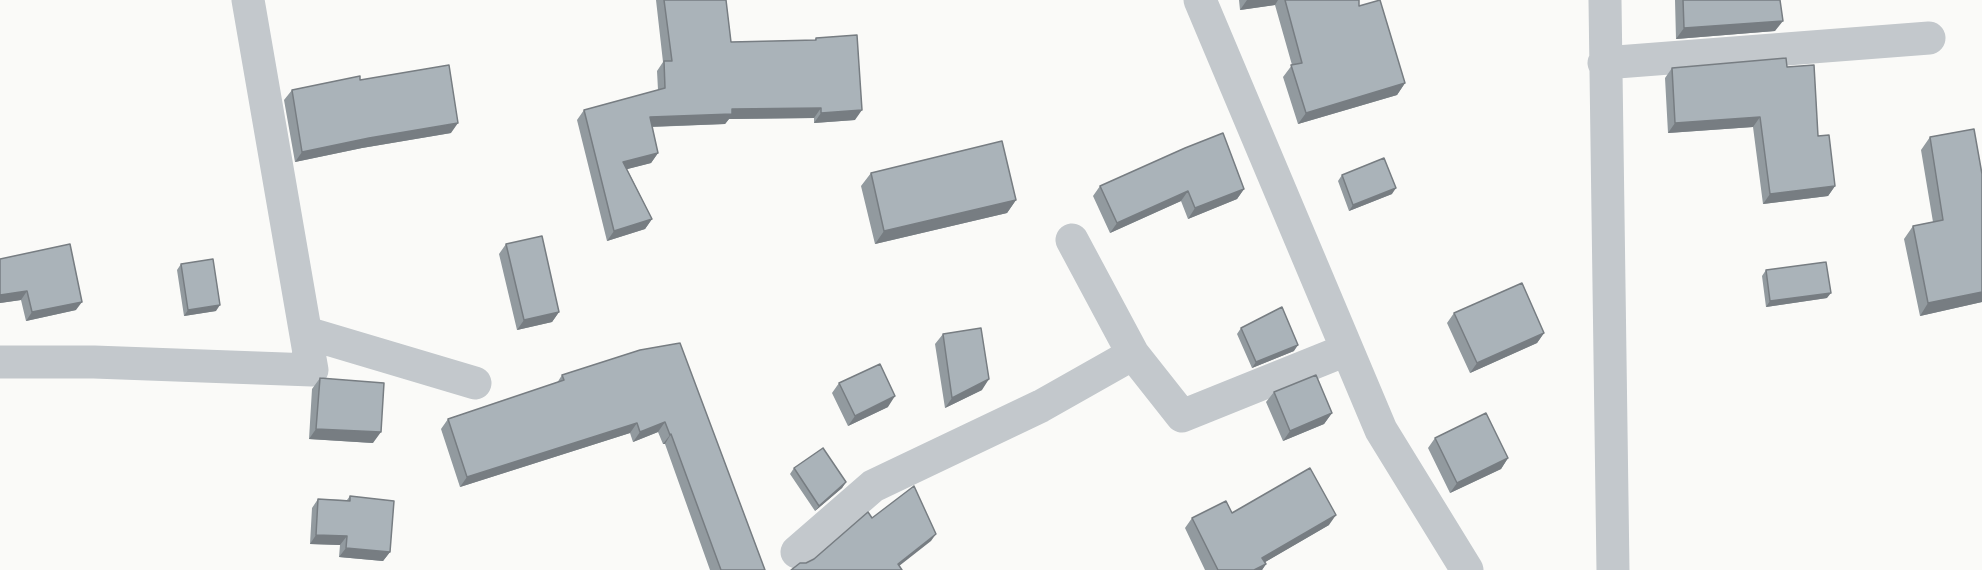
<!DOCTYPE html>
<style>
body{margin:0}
canvas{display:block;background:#fafaf8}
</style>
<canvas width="1982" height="570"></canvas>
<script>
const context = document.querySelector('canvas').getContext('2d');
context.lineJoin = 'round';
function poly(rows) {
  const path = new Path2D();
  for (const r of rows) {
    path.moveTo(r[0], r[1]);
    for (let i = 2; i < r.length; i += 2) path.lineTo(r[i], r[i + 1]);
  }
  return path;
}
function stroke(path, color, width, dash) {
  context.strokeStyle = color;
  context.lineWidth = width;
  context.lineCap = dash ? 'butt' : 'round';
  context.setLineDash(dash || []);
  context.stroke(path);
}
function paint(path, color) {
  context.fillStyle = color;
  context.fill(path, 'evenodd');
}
stroke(poly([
 [1200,0,1381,430,1467,570],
 [1605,0,1613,570],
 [1604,63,1929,38],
 [1072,240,1133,354,1182,416,1346,350],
 [307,333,475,383],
 [0,362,94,362,312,370,248,0],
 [797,552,873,486,1041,406,1133,354]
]), '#c3c8cc', 33);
paint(poly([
 [656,0,726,0,731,42,814,41,816,38,855,120,814,123,814,118,729,119,725,124,652,127,658,153,651,163,627,169,652,219,645,229,607,241,577,120,584,110,658,90,657,71,663,62],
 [1239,0,1359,0,1359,6,1405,83,1397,95,1298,124,1283,77,1292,65,1275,5,1240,10],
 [1675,0,1780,0,1775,31,1676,39],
 [1787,67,1818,136,1835,186,1828,196,1763,204,1753,127,1668,133,1665,78,1672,68],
 [292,90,451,133,362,148,295,162,284,100],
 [1930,137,1982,174,1982,302,1920,316,1904,239,1913,226,1933,222,1921,150],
 [871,173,1016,200,1007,213,875,244,861,186],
 [1342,175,1392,194,1349,211,1338,181],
 [1100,186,1244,189,1237,199,1188,219,1181,201,1110,233,1093,196],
 [506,244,559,312,552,322,517,330,499,254],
 [0,259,76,310,26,321,21,300,0,303],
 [181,264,216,311,184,316,177,270],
 [1766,270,1827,298,1766,307,1762,276],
 [1454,313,1544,333,1537,343,1470,373,1447,323],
 [1241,328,1294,351,1252,368,1237,334],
 [943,334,982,390,945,408,935,344],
 [640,350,765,570,710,570,665,444,663,444,658,432,633,442,630,433,460,487,441,429,448,419,557,383,562,375],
 [320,378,373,443,309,439,312,389],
 [839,383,888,407,848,426,832,393],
 [1274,392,1332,413,1324,424,1283,441,1266,402],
 [1435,438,1508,458,1501,469,1450,493,1428,448],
 [794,468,846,482,842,488,815,511,790,474],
 [350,496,390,552,383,561,339,557,340,545,310,544,312,508,318,499,347,500],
 [1232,513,1329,525,1265,562,1266,564,1262,570,1205,570,1185,528,1192,518]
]), '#929a9f');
paint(poly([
 [1247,0,1278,0,1275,5,1240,10],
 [1783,21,1775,31,1676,39,1684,28],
 [1405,83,1397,95,1298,124,1306,113],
 [821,108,814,118,729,119,725,124,643,127,650,117,732,109],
 [862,110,855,120,814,123,821,113],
 [1760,117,1753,127,1668,133,1675,123],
 [458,123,451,133,362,148,295,162,302,152,369,138],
 [658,153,651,163,616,172,623,162],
 [1835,186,1828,196,1763,204,1770,194],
 [1396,188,1392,194,1349,211,1353,205],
 [1244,189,1237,199,1188,219,1195,208],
 [1188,191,1181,201,1110,233,1117,223],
 [1016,200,1007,213,875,244,884,231],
 [652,219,645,229,607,241,614,231],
 [27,291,21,300,0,303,0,295],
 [1982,292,1982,302,1920,316,1928,303],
 [1831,293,1827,298,1766,307,1770,301],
 [82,302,76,310,26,321,32,312],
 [220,305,216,311,184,316,188,310],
 [559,312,552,322,517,330,524,320],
 [1544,333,1537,343,1470,373,1477,363],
 [1298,345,1294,351,1252,368,1256,362],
 [989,379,982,390,945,408,952,398],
 [895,396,888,407,848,426,855,416],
 [1332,413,1324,424,1283,441,1290,431],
 [665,422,658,432,633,442,640,432],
 [637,423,630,433,460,487,467,477],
 [316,429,381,432,373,443,309,439],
 [671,434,665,444,663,444,670,435],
 [1508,458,1501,469,1450,493,1457,483],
 [846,482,842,488,815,511,819,506],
 [1336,515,1329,525,1255,568,1262,558],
 [936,534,931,541,894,570,898,564],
 [316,535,347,536,340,545,310,544],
 [346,548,390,552,383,561,339,557],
 [1266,564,1262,570,1254,570]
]), '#777d82');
const building = poly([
 [664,0,726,0,731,42,816,40,816,38,857,35,862,110,821,113,821,108,732,109,732,114,650,117,658,153,623,162,652,219,614,231,584,110,665,88,664,61,672,61,664,0],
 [1285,0,1359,0,1359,6,1380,0,1405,83,1306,113,1291,65,1302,63,1285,0],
 [1683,0,1780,0,1783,21,1684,28,1683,0],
 [1786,58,1787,67,1814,65,1818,136,1829,135,1835,186,1770,194,1760,117,1675,123,1672,68,1786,58],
 [449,65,458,123,369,138,302,152,292,90,360,76,360,80,449,65],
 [1974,129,1982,174,1982,292,1928,303,1913,226,1943,220,1930,137,1974,129],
 [1223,133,1244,189,1195,208,1188,191,1117,223,1100,186,1185,148,1223,133],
 [1002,141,1016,200,884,231,871,173,1002,141],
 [1384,158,1396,188,1353,205,1342,175,1384,158],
 [542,236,559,312,524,320,506,244,542,236],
 [70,244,82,302,32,312,27,291,0,295,0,259,70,244],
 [213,259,220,305,188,310,181,264,213,259],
 [1826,262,1831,293,1770,301,1766,270,1826,262],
 [1522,283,1544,333,1477,363,1454,313,1522,283],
 [1282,307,1298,345,1256,362,1241,328,1282,307],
 [981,328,989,379,952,398,943,334,981,328],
 [680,343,765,570,721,570,671,434,670,435,665,422,640,432,637,423,467,477,448,419,564,380,562,375,640,350,680,343],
 [880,364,895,396,855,416,839,383,880,364],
 [1316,375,1332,413,1290,431,1274,392,1316,375],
 [320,378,384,383,381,432,316,429,320,378],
 [1486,413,1508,458,1457,483,1435,438,1486,413],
 [823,448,846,482,819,506,794,468,823,448],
 [1310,468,1336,515,1262,558,1266,564,1254,570,1218,570,1192,518,1226,501,1232,513,1310,468],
 [914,486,936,534,898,564,902,570,791,570,800,563,806,563,814,559,868,512,872,518,914,486],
 [350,496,394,501,390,552,346,548,347,536,316,535,318,499,350,501,350,496]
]);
paint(building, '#aab3b9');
stroke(building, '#777d82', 1.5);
</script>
